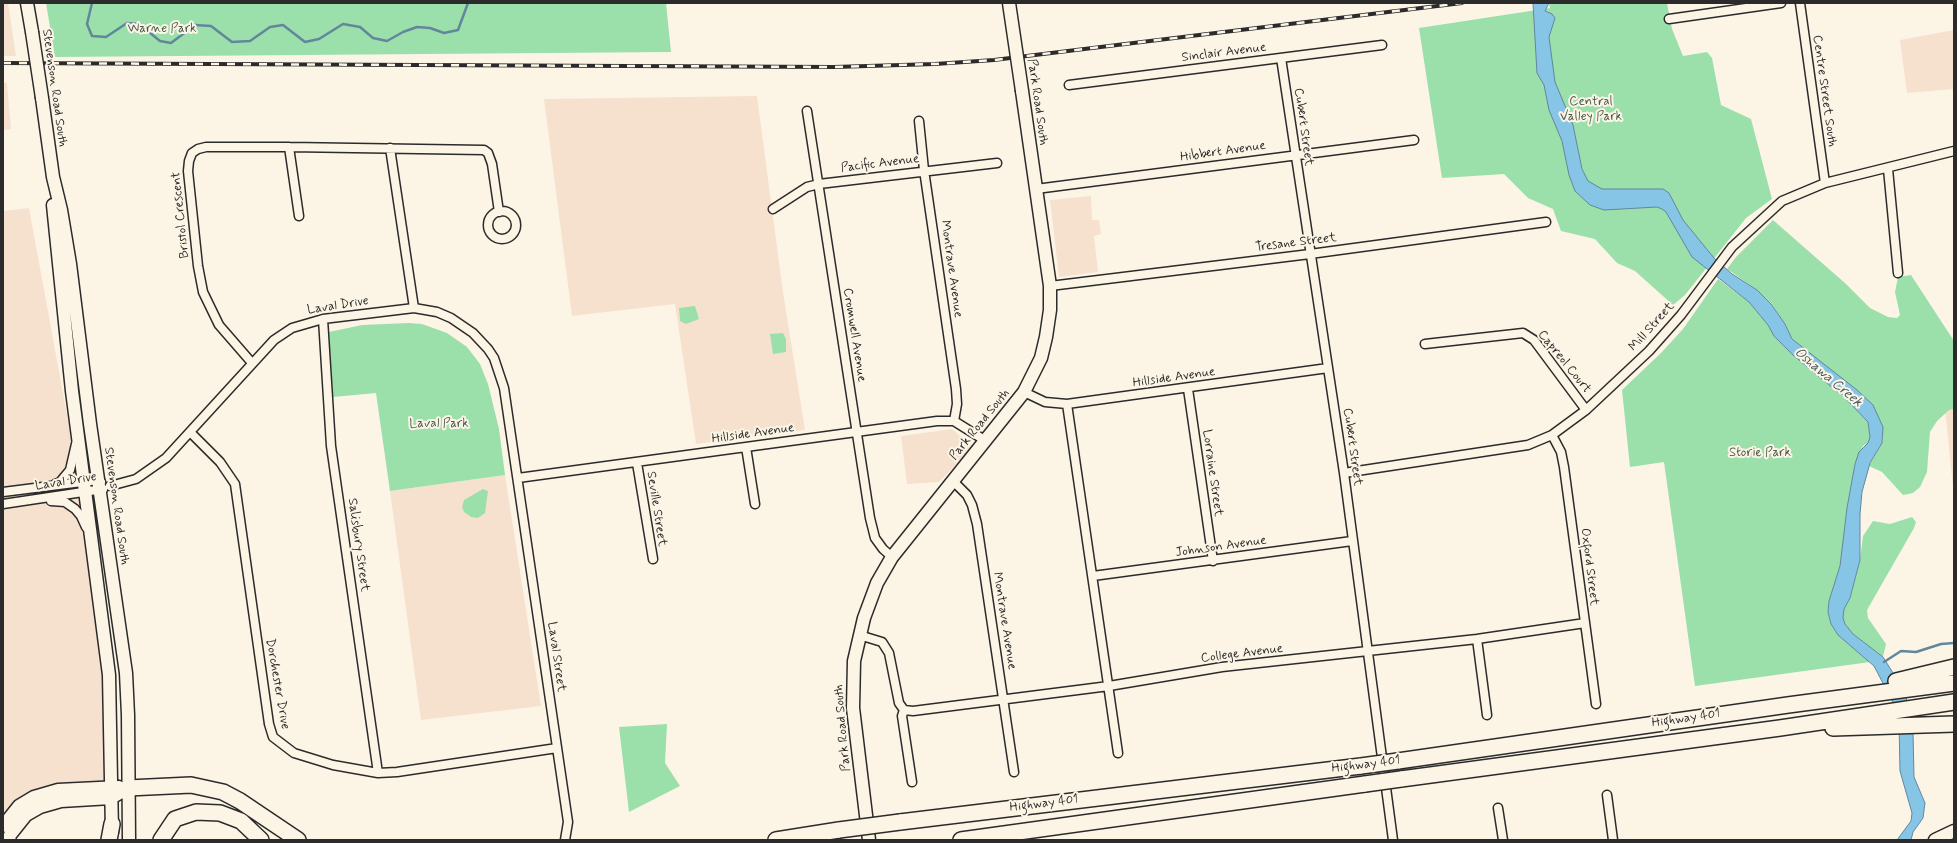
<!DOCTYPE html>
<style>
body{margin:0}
#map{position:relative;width:1957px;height:843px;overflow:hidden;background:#fcf5e5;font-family:Mynerve,sans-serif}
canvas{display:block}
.frame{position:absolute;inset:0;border:4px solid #2b2b2b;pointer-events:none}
</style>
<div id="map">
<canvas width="1957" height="843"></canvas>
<div class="frame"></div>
</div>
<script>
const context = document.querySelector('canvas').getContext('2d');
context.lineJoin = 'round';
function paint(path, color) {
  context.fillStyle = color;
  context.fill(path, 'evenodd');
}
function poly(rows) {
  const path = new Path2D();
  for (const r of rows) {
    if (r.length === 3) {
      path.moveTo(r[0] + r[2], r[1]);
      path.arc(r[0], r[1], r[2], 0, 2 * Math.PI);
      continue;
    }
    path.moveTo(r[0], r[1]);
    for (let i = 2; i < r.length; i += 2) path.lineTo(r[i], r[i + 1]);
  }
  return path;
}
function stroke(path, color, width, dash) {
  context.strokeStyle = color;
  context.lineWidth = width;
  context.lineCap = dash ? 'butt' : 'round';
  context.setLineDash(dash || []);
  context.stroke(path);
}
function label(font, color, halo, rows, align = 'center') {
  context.font = font + ' Mynerve,sans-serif';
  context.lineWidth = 4;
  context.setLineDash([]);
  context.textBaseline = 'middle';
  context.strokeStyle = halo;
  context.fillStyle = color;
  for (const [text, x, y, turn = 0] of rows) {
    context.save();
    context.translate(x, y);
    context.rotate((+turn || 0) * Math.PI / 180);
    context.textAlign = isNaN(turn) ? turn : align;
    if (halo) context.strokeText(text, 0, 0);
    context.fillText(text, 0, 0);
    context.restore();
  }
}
paint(poly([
 [3,3,8,3,16,56,3,56],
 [1954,30,1954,89,1907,93,1900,40],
 [3,83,7,83,11,129,3,130],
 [757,96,783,292,805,430,696,444,675,304,572,316,544,99],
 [1091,196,1092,220,1099,220,1101,234,1094,236,1098,272,1059,277,1050,200],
 [29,208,80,486,107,681,109,786,3,822,3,211],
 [1954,396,1954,497,1944,399],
 [952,429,973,447,939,482,907,484,901,436],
 [505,475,541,706,421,720,390,491]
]), '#f6e1cf');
paint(poly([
 [46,3,666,3,671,52,55,57],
 [1549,3,1667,3,1672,29,1683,56,1707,52,1712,58,1721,105,1751,119,1772,199,1746,218,1685,295,1673,305,1635,271,1617,263,1595,239,1561,231,1553,209,1528,198,1504,174,1442,178,1419,28,1550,8],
 [1773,220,1846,284,1870,308,1888,317,1897,318,1900,315,1895,292,1898,277,1911,275,1954,341,1954,409,1949,410,1937,421,1930,432,1927,472,1920,487,1913,493,1903,495,1882,472,1869,466,1882,443,1883,436,1813,356,1792,339,1785,324,1771,303,1757,290,1727,269,1736,257],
 [1718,279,1749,302,1768,325,1774,336,1793,355,1839,393,1847,396,1848,401,1868,422,1870,437,1868,443,1863,446,1855,464,1847,508,1840,566,1829,601,1828,612,1831,624,1838,635,1870,662,1695,686,1664,462,1630,467,1622,390,1661,353,1683,329],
 [695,306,699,319,686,324,680,321,679,308],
 [409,323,422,324,447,333,467,347,480,364,488,384,499,429,505,475,390,491,376,393,333,397,329,332,362,325],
 [783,333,786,339,786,352,773,354,770,334],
 [483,489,488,491,485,513,478,518,471,517,464,512,462,507,464,500],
 [1912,517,1916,522,1914,528,1867,610,1868,618,1886,644,1883,657,1853,634,1845,624,1843,618,1844,609,1850,598,1860,560,1863,536,1873,521,1890,524],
 [667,724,665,763,680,786,629,812,619,727]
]), '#9bdfab');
const water = poly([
 [1533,3,1549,3,1545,11,1552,14,1555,18,1549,37,1555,82,1573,125,1582,169,1588,181,1602,189,1663,189,1669,193,1683,220,1714,258,1732,274,1757,290,1771,304,1785,324,1792,339,1857,390,1873,405,1883,427,1882,443,1870,463,1862,492,1860,514,1860,560,1850,598,1844,609,1843,618,1845,624,1853,634,1883,657,1905,692,1913,732,1914,777,1925,803,1923,818,1913,832,1911,840,1897,840,1911,821,1912,813,1900,771,1899,723,1895,706,1874,666,1838,635,1831,624,1828,612,1829,601,1840,566,1847,508,1855,464,1859,452,1868,443,1870,437,1868,422,1848,401,1847,396,1839,393,1793,355,1774,336,1768,325,1749,302,1692,257,1666,212,1662,209,1657,207,1604,210,1590,205,1575,191,1569,175,1562,141,1549,110,1544,85,1537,73,1533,3]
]);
paint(water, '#87c5e7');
stroke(water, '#62879c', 1);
stroke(poly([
 [92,3,87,24,92,36,106,37,127,23,139,24,160,41,171,43,195,25,211,26,232,42,250,41,270,27,283,25,305,42,319,39,343,24,360,27,373,38,387,41,403,32,417,27,430,28,444,33,458,30,468,3],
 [1884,662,1901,651,1916,652,1941,644,1954,643]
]), '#62879c', 2.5);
const minor = poly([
 [1800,3,1825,183],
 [1669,19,1781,3],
 [1281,58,1344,473,1393,840],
 [1069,85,1382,45],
 [807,111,870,518,875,538,883,549,892,557],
 [919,121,924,170,956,389,957,404,954,421],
 [289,147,299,216],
 [390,148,414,308],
 [1888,169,1898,273],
 [1036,189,1414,140],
 [773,209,807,187,819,184,997,163],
 [502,225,14],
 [1050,286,1310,254,1546,222],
 [323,319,331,446,378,773],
 [1425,344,1523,333,1534,340,1586,410],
 [252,363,219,325,203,292,198,266,188,171,189,161,192,153,198,149,206,147,289,147,484,150,488,153,492,164,499,212],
 [1188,389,1213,561],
 [1024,392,1045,402,1067,404,1328,368],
 [1067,404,1118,753],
 [190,432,220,462,235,484,269,724,273,737,294,753,333,765,378,773,397,772,557,748],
 [1552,435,1561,452,1564,467,1596,704],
 [746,447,755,504],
 [637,463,653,559],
 [1344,473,1528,445,1552,435,1586,410,1649,351,1681,315,1732,247,1782,201,1825,183,1954,151],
 [518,478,937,421,954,421,986,441],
 [953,481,967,495,972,505,977,524,1014,772],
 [55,484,60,482,70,470,76,444],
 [110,486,136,479,166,458,274,340,292,328,323,319,414,308,437,312,451,318,473,333,488,349,494,358,504,388,568,822,565,840],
 [3,492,98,480,101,482],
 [51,501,65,502,75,509,81,516,86,527],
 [3,504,103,489],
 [1093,576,1352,541],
 [859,635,882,642,889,653,899,703,904,710,902,716,912,782],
 [1477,639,1487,715],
 [904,710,913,711,1109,686,1222,667,1477,639,1585,623],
 [1607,795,1613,840],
 [1498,808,1503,840]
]);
const secondary = poly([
 [27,3,32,32],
 [42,98,53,177,61,210,70,264,90,424,126,673,128,715,129,840],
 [53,205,72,391,109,675,112,832],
 [3,826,19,806,34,797,58,790,119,787],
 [9,840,10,835,26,815,40,807,61,801,111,798,128,788],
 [869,840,853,708,854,661,864,618,877,583,892,557,1024,392,1041,358,1046,337,1050,310,1050,286,1022,91],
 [1935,840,1954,831]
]);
const motorway = poly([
 [1896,681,1954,667],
 [1833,728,1954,724],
 [1398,761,1788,705,1954,683],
 [1401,779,1780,728,1954,702],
 [128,788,191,785,223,792,240,801,298,840],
 [900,822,1361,766],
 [109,840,112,824],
 [161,840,175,819,196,812,220,813,241,821,261,840],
 [776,840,839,830],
 [961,840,1365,784]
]);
stroke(minor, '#2b2b2b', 11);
stroke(secondary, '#2b2b2b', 15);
stroke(motorway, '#2b2b2b', 18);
stroke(minor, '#fcf5e5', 8);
stroke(secondary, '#fcf5e5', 12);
stroke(motorway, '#fcf5e5', 15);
const rail = poly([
 [3,63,834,67,935,64,994,60,1462,3]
]);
stroke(rail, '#2b2b2b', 4);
stroke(rail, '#fcf5e5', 2.5, [8]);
const secondaryBridge = poly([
 [1009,3,1022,91],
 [32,32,42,98]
]);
const motorwayBridge = poly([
 [1361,766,1398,761],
 [1365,784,1401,779],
 [839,830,900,822]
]);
stroke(secondaryBridge, '#2b2b2b', 15, []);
stroke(motorwayBridge, '#2b2b2b', 18, []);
stroke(secondaryBridge, '#fcf5e5', 12);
stroke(motorwayBridge, '#fcf5e5', 15);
label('13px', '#47584b', '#fcf5e5', [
 ["Warne Park",162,29],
 ["Central",1591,102],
 ["Valley Park",1591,117],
 ["Laval Park",439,424],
 ["Storie Park",1760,453]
]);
label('13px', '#2b2b2b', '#fcf5e5', [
 ["Sinclair Avenue",1224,53,-7],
 ["Stevenson Road South",54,88,82],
 ["Centre Street South",1824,91,82],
 ["Park Road South",1037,102,82],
 ["Cubert Street",1303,127,82],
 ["Hibbert Avenue",1223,152,-8],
 ["Pacific Avenue",880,164,-7],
 ["Bristol Crescent",181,215,-96],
 ["Tresane Street",1296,243,-7],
 ["Montrave Avenue",951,269,82],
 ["Laval Drive",338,306,-9],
 ["Mill Street",1652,327,-48],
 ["Cromwell Avenue",854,335,81],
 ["Capreol Court",1564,362,51],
 ["Hillside Avenue",1174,378,-8],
 ["Park Road South",980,425,-51],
 ["Hillside Avenue",753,434,-8],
 ["Cubert Street",1352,447,82],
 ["Lorraine Street",1212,473,82],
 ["Laval Drive",66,482,-9],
 ["Stevenson Road South",116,506,82],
 ["Seville Street",656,509,81],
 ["Salisbury Street",358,545,82],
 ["Johnson Avenue",1221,547,-8],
 ["Oxford Street",1589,567,83],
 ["Montrave Avenue",1004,621,81],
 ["College Avenue",1242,654,-7],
 ["Laval Street",556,657,82],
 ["Dorchester Drive",277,684,80],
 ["Highway 401",1686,719,-8],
 ["Park Road South",843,728,-95],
 ["Highway 401",1366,765,-7],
 ["Highway 401",1044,804,-7]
]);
label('italic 14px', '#475963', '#fcf5e5', [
 ["Oshawa Creek",1828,378,40]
]);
</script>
